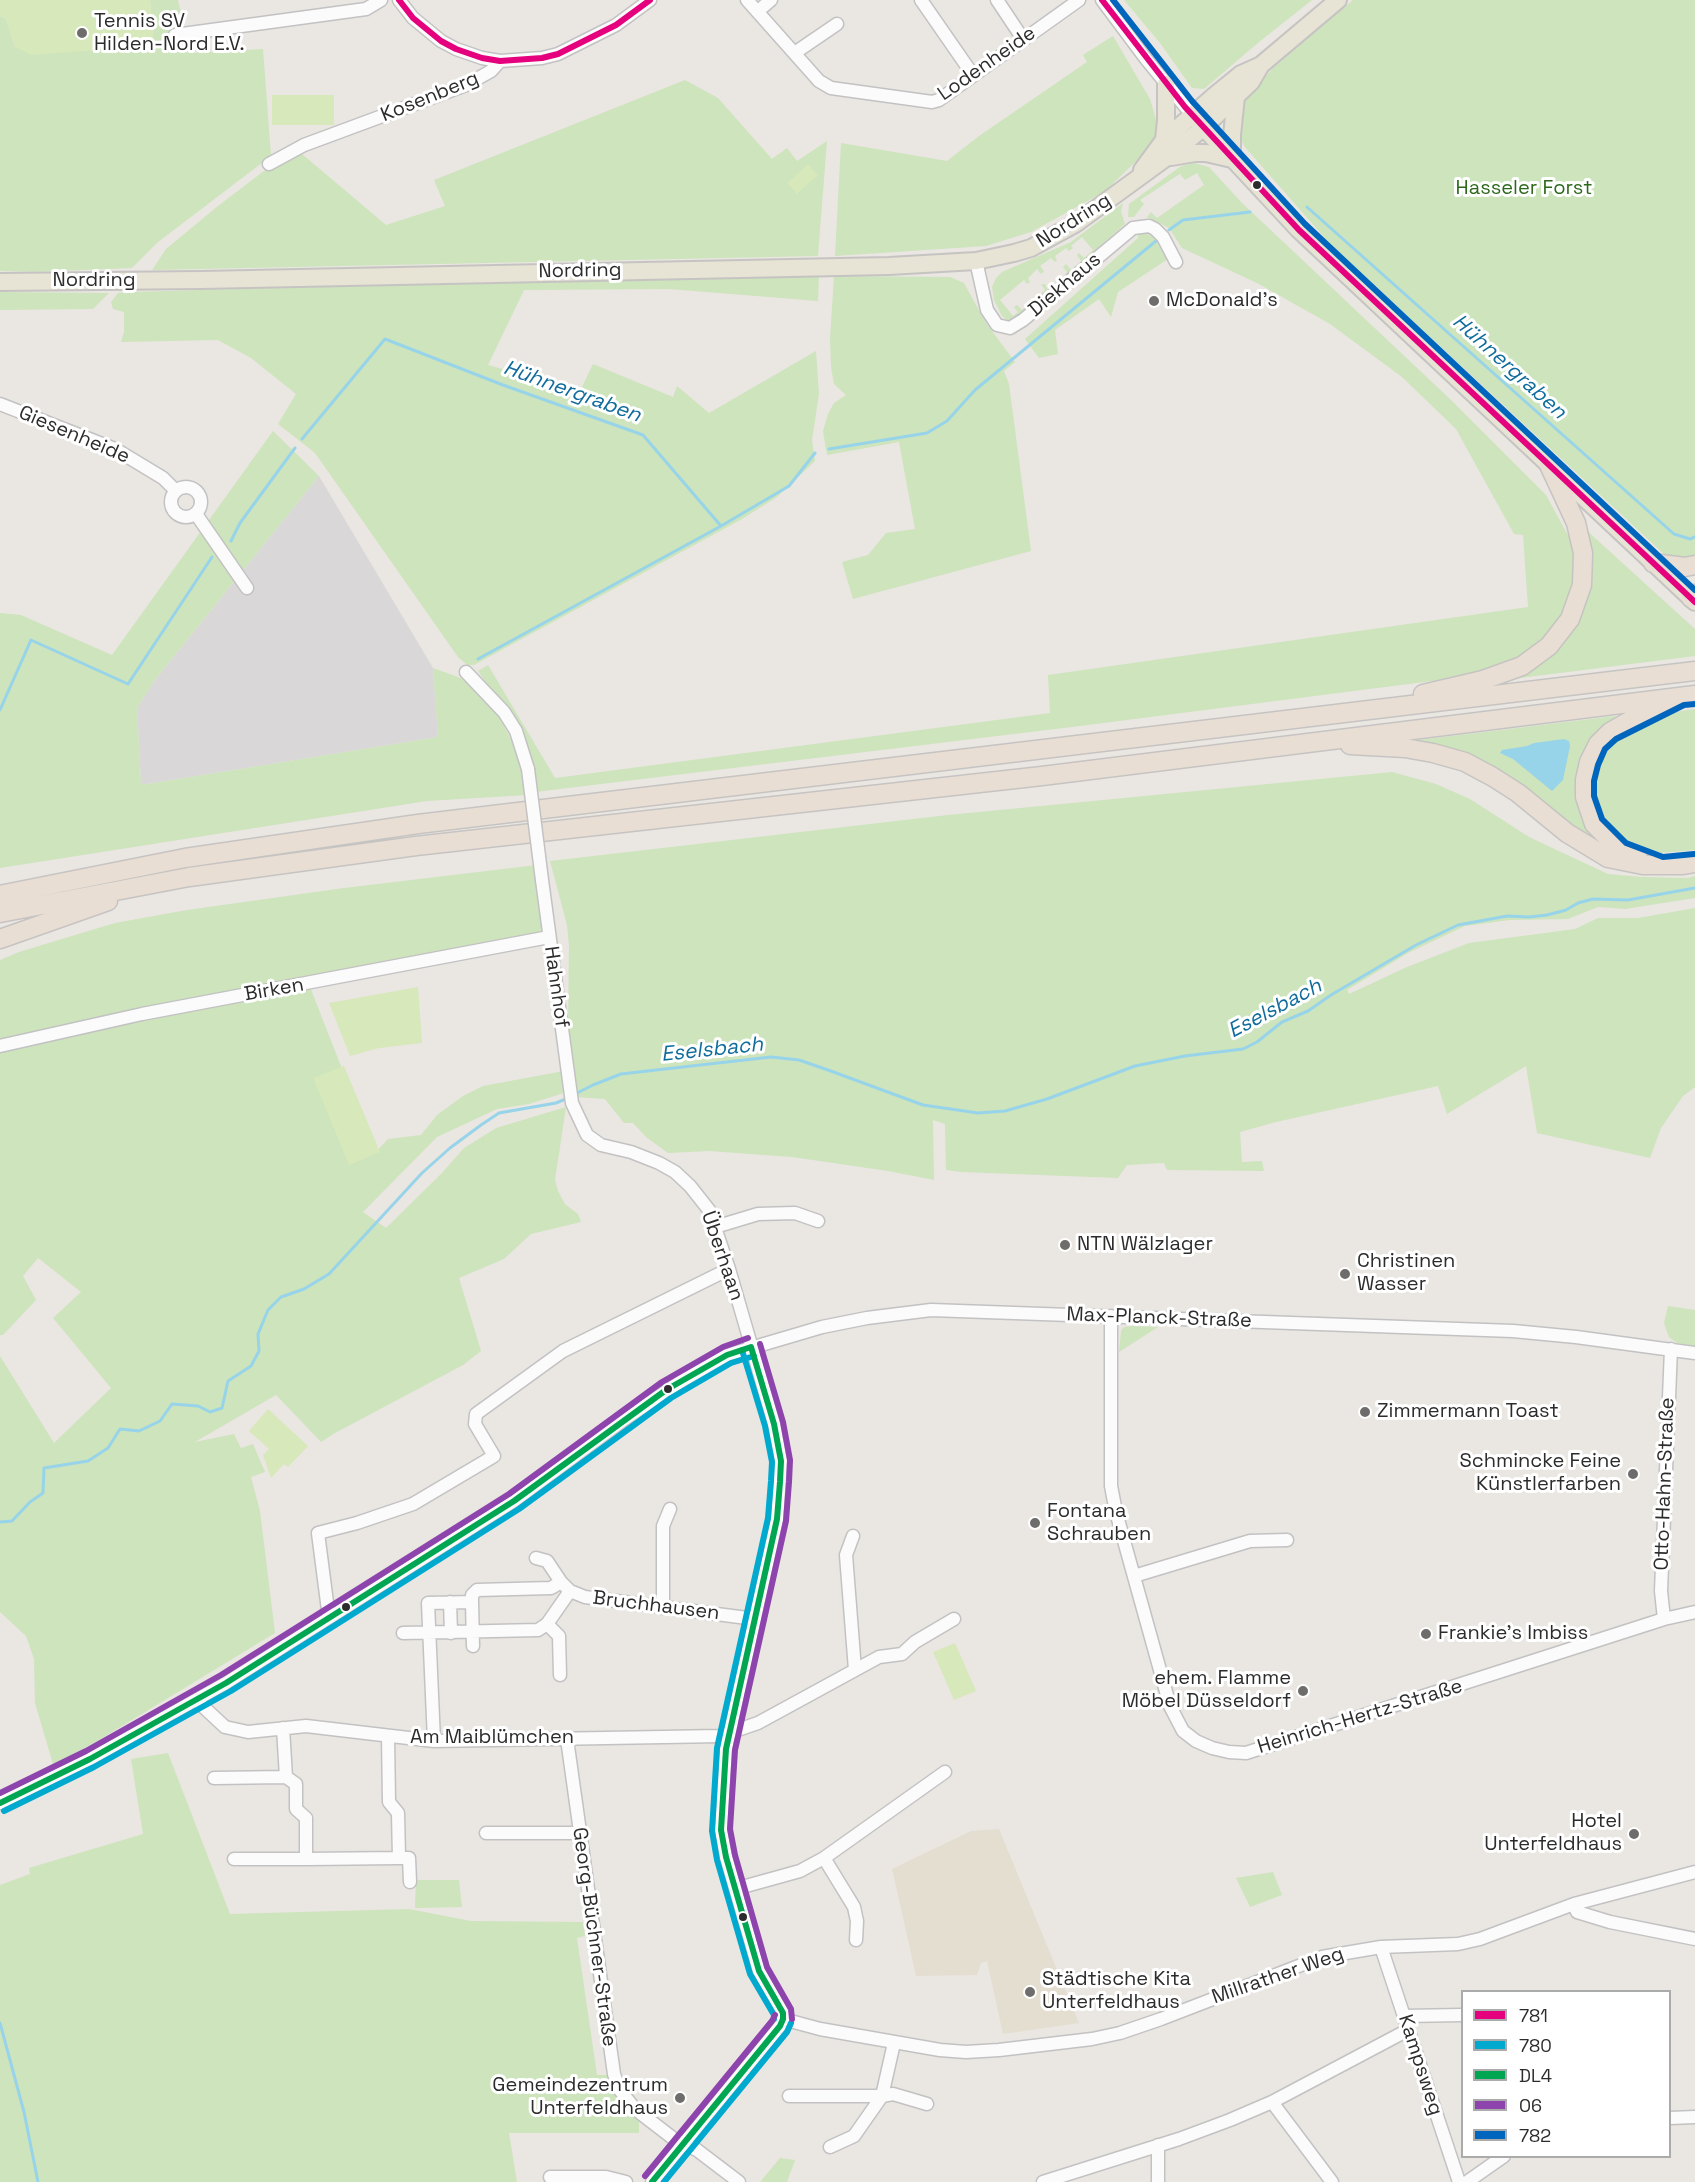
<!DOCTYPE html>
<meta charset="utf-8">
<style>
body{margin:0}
#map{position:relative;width:1695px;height:2182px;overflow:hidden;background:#eae6e2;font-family:"Space Grotesk",sans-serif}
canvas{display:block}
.legend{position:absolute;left:1461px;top:1990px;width:210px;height:168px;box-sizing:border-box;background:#fff;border:2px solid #ababab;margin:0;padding:8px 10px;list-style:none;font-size:18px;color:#2c2c2c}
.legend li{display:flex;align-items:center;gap:12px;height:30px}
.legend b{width:30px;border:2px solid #ababab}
</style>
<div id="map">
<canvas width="1695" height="2182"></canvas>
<ul class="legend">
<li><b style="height:8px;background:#e5007d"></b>781</li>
<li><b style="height:8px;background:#00a9ce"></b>780</li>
<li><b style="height:8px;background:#00a651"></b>DL4</li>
<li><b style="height:8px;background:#8e44ad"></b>O6</li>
<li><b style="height:8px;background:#0065bd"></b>782</li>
</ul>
</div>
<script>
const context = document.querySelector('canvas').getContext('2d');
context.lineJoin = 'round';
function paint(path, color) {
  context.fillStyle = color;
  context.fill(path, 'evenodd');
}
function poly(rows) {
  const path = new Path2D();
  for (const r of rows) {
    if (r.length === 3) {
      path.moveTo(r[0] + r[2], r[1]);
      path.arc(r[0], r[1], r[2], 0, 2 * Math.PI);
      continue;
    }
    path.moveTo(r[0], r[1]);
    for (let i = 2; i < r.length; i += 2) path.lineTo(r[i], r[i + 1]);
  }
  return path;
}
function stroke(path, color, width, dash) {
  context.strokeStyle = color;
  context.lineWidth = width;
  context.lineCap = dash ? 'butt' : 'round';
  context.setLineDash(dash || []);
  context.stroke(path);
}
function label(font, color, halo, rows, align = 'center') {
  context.font = font + ' "Space Grotesk",sans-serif';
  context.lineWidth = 6;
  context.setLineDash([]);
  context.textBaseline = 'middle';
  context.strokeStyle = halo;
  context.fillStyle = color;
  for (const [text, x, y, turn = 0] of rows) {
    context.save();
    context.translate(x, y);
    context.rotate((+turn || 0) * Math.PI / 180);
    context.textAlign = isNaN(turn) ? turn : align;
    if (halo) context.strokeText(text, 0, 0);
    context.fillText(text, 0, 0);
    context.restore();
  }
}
paint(poly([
 [319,476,433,668,438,737,141,785,137,708,155,680]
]), '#dad7d9');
paint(poly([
 [999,1829,1046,1943,1079,2023,1003,2034,987,1961,981,1963,977,1975,916,1976,892,1869,971,1831]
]), '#e4ded1');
paint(poly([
 [150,0,178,0,190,53,263,49,271,156,158,242,132,268,34,272,0,271,0,16,6,19,15,47,154,46],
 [1124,0,1312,0,1259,42,1204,89,1192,88,1160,43],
 [1353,0,1695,0,1695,561,1666,556,1331,245,1244,146,1240,137,1243,101,1273,68],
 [1113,36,1150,99,1157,123,1163,124,1154,144,1104,192,1031,232,986,246,835,256,841,143,947,161,979,136,1087,62,1083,55],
 [685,80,718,98,772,159,787,148,797,161,827,141,818,256,152,270,166,249,218,206,264,171,302,154,386,225,445,206,434,180],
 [1194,163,1209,167,1242,203,1450,399,1546,495,1576,550,1575,580,1569,605,1541,647,1514,664,1479,675,1080,726,535,792,524,737,478,671,488,665,555,778,1050,713,1048,675,1528,607,1523,535,1514,534,1456,429,1402,377,1330,324,1259,284,1182,248,1169,228,1147,217,1151,212,1157,218,1204,185,1197,173,1185,180,1180,174,1140,200,1144,204,1137,213,1134,217,1128,217,1129,204,1181,166],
 [1123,203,1121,212,1125,224,1063,279,1067,272,1063,267,1066,264,1071,270,1081,261,1077,255,1079,253,1084,258,1093,250,1082,237,1071,246,1073,248,1069,251,1066,248,1055,256,1057,260,1055,262,1051,258,1040,266,1044,271,1041,274,1037,269,1028,278,1030,282,1027,284,1024,280,1000,300,1013,316,1018,312,1014,307,1017,305,1022,310,1045,290,1041,284,1045,284,1048,290,1015,319,1007,320,1002,316,994,300,992,287,996,278,1002,272,1071,242],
 [1143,233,1153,236,1168,259,1118,292,1111,317,1099,299,1055,330,1058,354,1039,358,1025,339,1138,238,1138,234],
 [819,275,818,301,669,289,524,290,488,365,580,391,593,364,673,397,677,386,709,413,816,351,819,394,812,440,815,461,777,497,742,519,474,665,467,665,458,657,315,453,278,424,296,394,251,358,218,340,121,342,124,332,124,312,113,309,111,302,118,293,131,292,367,285],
 [834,276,950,277,964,283,986,323,1015,362,1004,371,1009,384,1031,551,853,599,842,562,868,555,886,533,915,529,899,442,827,455,823,431,828,414,834,403,846,395,834,384,831,367,830,339],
 [0,292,109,293,93,309,0,310],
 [273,431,319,476,155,680,137,708,141,785,438,737,433,668,469,681,499,717,522,760,527,795,427,801,0,868,0,613,21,615,112,655],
 [1584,528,1695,629,1695,656,1496,681,1571,629],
 [1695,709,1695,850,1659,853,1637,849,1622,843,1598,815,1592,795,1598,758,1617,734,1654,715],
 [1615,716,1617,721,1581,790,1619,852,1572,832,1419,745,1419,740],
 [1392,772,1436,784,1470,799,1529,837,1608,874,1642,877,1688,878,1695,876,1695,898,1625,909,1598,907,1568,919,1510,920,1465,926,1408,953,1347,990,1349,994,1407,967,1469,943,1575,929,1598,918,1638,918,1695,908,1695,1087,1683,1096,1661,1128,1650,1158,1537,1133,1526,1066,1447,1114,1438,1086,1276,1122,1240,1132,1242,1162,1262,1161,1264,1171,1167,1170,1164,1163,1127,1165,1118,1178,961,1172,946,1170,945,1124,933,1120,934,1180,888,1171,792,1157,709,1151,668,1153,646,1137,633,1123,624,1123,605,1099,575,1097,568,1033,569,946,567,925,550,861,948,815],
 [537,865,543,928,536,936,0,1042,0,960,19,952,115,923,187,910,344,888],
 [310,987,375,1153,388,1139,421,1135,437,1115,463,1096,483,1086,564,1071,567,1092,529,1104,497,1109,437,1137,363,1212,386,1228,442,1173,464,1148,496,1128,566,1107,555,1180,558,1191,565,1204,578,1214,581,1222,531,1234,504,1259,459,1278,481,1351,463,1365,335,1433,321,1442,276,1395,195,1442,234,1434,241,1448,253,1444,265,1472,251,1477,260,1511,275,1633,94,1743,53,1764,35,1703,34,1659,26,1636,0,1612,0,1356,54,1443,111,1388,53,1318,81,1292,38,1258,23,1276,36,1300,3,1335,0,1335,0,1049,112,1025,201,1010],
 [1668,1306,1695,1310,1695,1346,1677,1343,1669,1337,1664,1323],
 [1133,1326,1158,1327,1119,1352,1121,1331,1124,1327],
 [168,1753,230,1914,409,1909,471,1921,583,1922,585,1936,577,1938,597,2075,608,2075,612,2091,620,2103,639,2119,639,2133,509,2133,517,2182,0,2182,0,1885,30,1874,29,1868,143,1834,131,1759],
 [1273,1872,1282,1895,1250,1907,1236,1878],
 [416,1880,459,1880,462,1907,415,1908],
 [780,2158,795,2160,787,2182,760,2182]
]), '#cde4bc');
paint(poly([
 [0,0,150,0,154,46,31,55,15,47,6,19,0,16],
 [272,95,334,95,334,125,272,125],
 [808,164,818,175,797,194,787,183],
 [418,987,422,1043,379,1048,350,1056,329,1003],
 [344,1066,380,1152,349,1165,313,1078],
 [268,1409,308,1446,288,1467,284,1464,271,1478,263,1455,269,1449,249,1431],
 [955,1643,976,1691,954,1700,933,1652]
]), '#d7e8ba');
paint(poly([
 [1564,739,1569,741,1570,746,1563,780,1552,791,1513,759,1500,753,1502,750,1527,746,1534,743]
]), '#98d4e9');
stroke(poly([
 [1307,207,1674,534,1690,539,1695,537],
 [1169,230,1183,220,1250,212],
 [302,439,385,339,503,385,643,435,721,526,789,486,815,453],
 [829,449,927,433,947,421,975,390,1156,241],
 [231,541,240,523,295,448],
 [478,659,721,526],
 [0,710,31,640,128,684,212,557],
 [573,1095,593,1085,621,1074,771,1057,799,1060,828,1070,923,1105,978,1113,1005,1111,1047,1099,1135,1066,1185,1056,1243,1049,1257,1042,1282,1022,1308,1011,1331,995,1416,945,1458,925,1507,916,1529,917,1547,915,1566,910,1578,903,1593,899,1628,900,1695,888],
 [0,1522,12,1521,30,1502,43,1493,44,1468,88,1461,108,1448,120,1429,139,1431,160,1421,172,1404,198,1406,210,1412,222,1408,228,1381,251,1366,259,1351,258,1334,268,1310,281,1297,304,1289,329,1274,422,1173,450,1148,481,1125,499,1113,556,1103,568,1098],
 [0,2023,24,2112,38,2182]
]), '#98d4e9', 3);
const minor = poly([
 [399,0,413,18,441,41,456,49,482,58,500,61,542,58,558,54,616,25,650,0],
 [747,0,819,81,831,88,932,102,939,100,1079,0],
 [921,0,973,75],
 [997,0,1023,39],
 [1102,0,1146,59,1192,115],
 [758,11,771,0],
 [175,35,366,9,381,0],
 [796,52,837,24],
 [269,164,304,145,466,85,491,71,500,61],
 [976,261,987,310,997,325,1010,328,1023,320,1133,228,1149,226,1155,229,1163,237,1176,262],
 [0,404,115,449,163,478,176,491],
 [186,502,15],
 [196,514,247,588],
 [466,672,504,712,516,731,528,769],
 [542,880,572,1103,587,1135,601,1145,631,1152,659,1163,675,1172,690,1186,709,1210,729,1269,774,1424,781,1461,777,1519,726,1749,721,1830,726,1857,759,1971,783,2013,783,2019],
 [0,1046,142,1014,549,937],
 [715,1227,758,1214,795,1213,818,1221],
 [1111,1316,1111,1486,1116,1512,1170,1706,1183,1731,1196,1741,1212,1748,1229,1752,1246,1753,1664,1619,1695,1612],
 [853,1536,846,1555,855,1670],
 [536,1558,547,1561,561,1582,570,1591,585,1597,755,1619],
 [1134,1576,1250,1541,1287,1540],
 [450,1602,451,1633],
 [472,1602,472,1595,477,1590,551,1588,561,1582],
 [663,1608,663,1526,670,1509],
 [329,1618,318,1533,357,1523,413,1504,494,1456,475,1424,476,1414,563,1351,729,1269],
 [1664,1619,1661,1591,1671,1349],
 [547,1624,559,1636,560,1675],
 [403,1633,538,1630,547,1624,570,1591],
 [196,1700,225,1727,248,1732,306,1726,434,1741,720,1736,758,1723,879,1657,902,1654,915,1642,954,1619],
 [283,1728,286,1777,296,1784,296,1809,306,1818,306,1859,399,1858,398,1813,389,1802,388,1736],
 [567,1739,614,2074,619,2089,635,2109,674,2139,697,2150,739,2182],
 [434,1741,428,1603,472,1602,473,1646],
 [214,1778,286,1777],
 [0,1803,90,1759,226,1683,514,1501,625,1419,680,1382,727,1355,822,1327,867,1318,931,1310,1513,1331,1576,1337,1695,1353],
 [486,1833,580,1833],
 [399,1858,409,1858,410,1882],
 [824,1858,854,1907,857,1921,856,1940],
 [234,1859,306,1859],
 [735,1889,800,1871,824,1858,945,1772],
 [1574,1904,1577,1912,1610,1922,1695,1939],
 [1381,1947,1459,2182],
 [1404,2016,1462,2015],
 [783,2019,820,2029,940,2050,966,2052,999,2050,1092,2039,1120,2033,1161,2019,1322,1957,1381,1947,1458,1944,1480,1939,1574,1904,1695,1872],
 [789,2096,882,2096,893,2094,927,2104],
 [1272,2102,1332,2182],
 [1670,2118,1695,2117],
 [1158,2145,1158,2182],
 [830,2147,854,2136,882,2096,894,2043],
 [550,2177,606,2177,626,2182],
 [652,2182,780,2026,783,2019],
 [1043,2182,1179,2139,1230,2120,1272,2102,1408,2030],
 [1467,2182,1504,2156]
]);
const major = poly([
 [1192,115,1299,230,1695,602],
 [1164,140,1166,120,1166,84],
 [1171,157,1195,153,1206,153,1232,159],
 [1232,159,1232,135,1236,97],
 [1142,170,1164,140,1214,96,1241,74,1261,65,1338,0],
 [0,282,201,280,889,266,976,261,1014,253,1031,248,1075,224,1167,157,1203,128,1251,82,1261,65]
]);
const highway = poly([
 [1653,563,1685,567,1695,565],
 [1691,598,1695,594],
 [1423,694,1483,680,1522,666,1549,646,1570,619,1582,585,1583,553,1576,523,1549,465],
 [1350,745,1405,748,1433,753,1465,762,1493,777,1518,793,1567,833,1608,858,1643,865,1682,865,1695,863],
 [1638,858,1621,851,1594,824,1585,797,1585,780,1589,762,1598,744,1610,732,1631,720,1667,703],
 [0,895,185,858,418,824,1695,671],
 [0,913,189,877,416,846,1042,776,1695,695],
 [0,939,108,901]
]);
stroke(minor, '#c3c2c3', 15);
stroke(major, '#c6c4c2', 20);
stroke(highway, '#c6c4c2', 21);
stroke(minor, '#fcfbfb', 12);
stroke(major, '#e7e3d5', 16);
stroke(highway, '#e9ded4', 18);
const minorBridge = poly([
 [528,769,542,880]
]);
stroke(minorBridge, '#c3c2c3', 15, []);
stroke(minorBridge, '#fcfbfb', 12);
stroke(poly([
 [399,0,413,18,441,41,456,49,482,58,500,61,542,58,558,54,616,25,650,0],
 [1102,0,1185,107,1299,230,1695,602]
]), '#e5007d', 6);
stroke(poly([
 [742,1350,765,1426,772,1462,771,1481,768,1518,717,1748,712,1831,717,1860,750,1974,774,2015,774,2019],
 [4,1811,94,1767,231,1691,519,1509,671,1398,731,1363,754,1356],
 [664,2182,787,2032,791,2023]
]), '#00a9ce', 6);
stroke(poly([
 [751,1347,774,1424,781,1461,780,1482,777,1519,726,1749,721,1830,726,1857,759,1971,783,2013,783,2019],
 [0,1803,90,1759,226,1683,514,1501,666,1390,727,1355,751,1347],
 [652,2182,780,2026,783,2019]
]), '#00a651', 6);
stroke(poly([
 [760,1344,783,1422,790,1460,789,1482,786,1521,735,1750,730,1829,735,1855,767,1967,791,2009,792,2019],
 [0,1793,86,1751,221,1675,509,1494,662,1382,723,1347,748,1338],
 [645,2176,772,2021,775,2015]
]), '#8e44ad', 6);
stroke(poly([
 [1113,0,1192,101,1305,224,1695,590],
 [1694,854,1663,857,1626,843,1602,819,1594,796,1594,781,1598,765,1605,749,1616,739,1684,705,1695,704]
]), '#0065bd', 6);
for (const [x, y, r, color] of [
 [82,33,6,"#6e6d6c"],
 [1257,185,5,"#2c2c2c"],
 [1154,301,6,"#6e6d6c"],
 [1065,1245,6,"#6e6d6c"],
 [1345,1274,6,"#6e6d6c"],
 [668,1389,5,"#2c2c2c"],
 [1365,1412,6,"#6e6d6c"],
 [1633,1474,6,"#6e6d6c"],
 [1035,1523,6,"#6e6d6c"],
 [346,1607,5,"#2c2c2c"],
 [1426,1634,6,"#6e6d6c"],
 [1303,1691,6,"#6e6d6c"],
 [1634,1834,6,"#6e6d6c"],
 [743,1917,5,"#2c2c2c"],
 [1030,1992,6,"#6e6d6c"],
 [680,2098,6,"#6e6d6c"]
]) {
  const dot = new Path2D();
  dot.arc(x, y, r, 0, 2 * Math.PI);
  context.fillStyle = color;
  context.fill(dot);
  stroke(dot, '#fff', 2);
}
label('20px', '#2c2c2c', '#fff', [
 ["Tennis SV",94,22],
 ["Hilden-Nord E.V.",94,45],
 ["McDonald's",1166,301],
 ["NTN Wälzlager",1077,1245],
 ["Christinen",1357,1262],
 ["Wasser",1357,1285],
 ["Zimmermann Toast",1377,1412],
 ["Schmincke Feine",1621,1462,"right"],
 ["Künstlerfarben",1621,1485,"right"],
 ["Fontana",1047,1512],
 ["Schrauben",1047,1535],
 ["Frankie's Imbiss",1438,1634],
 ["ehem. Flamme",1291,1679,"right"],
 ["Möbel Düsseldorf",1291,1702,"right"],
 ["Hotel",1622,1822,"right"],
 ["Unterfeldhaus",1622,1845,"right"],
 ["Städtische Kita",1042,1980],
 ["Unterfeldhaus",1042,2003],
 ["Gemeindezentrum",668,2086,"right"],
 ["Unterfeldhaus",668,2109,"right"]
], 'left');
label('20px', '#2c2c2c', '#fff', [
 ["Lodenheide",987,64,-35],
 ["Kosenberg",430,97,-22],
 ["Nordring",1074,221,-32],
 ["Nordring",580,271,-1],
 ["Nordring",94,281],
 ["Diekhaus",1065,285,-40],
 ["Giesenheide",74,435,23],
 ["Hahnhof",556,987,82],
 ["Birken",274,990,-10],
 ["Überhaan",722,1256,71],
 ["Max-Planck-Straße",1159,1318,2],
 ["Otto-Hahn-Straße",1665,1484,-88],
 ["Bruchhausen",656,1606,7],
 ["Heinrich-Hertz-Straße",1360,1717,-17],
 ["Am Maiblümchen",492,1738],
 ["Georg-Büchner-Straße",594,1937,82],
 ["Millrather Weg",1278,1976,-19],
 ["Kampsweg",1420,2065,72]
]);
label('20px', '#2d691c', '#fff', [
 ["Hasseler Forst",1524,189]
]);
label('italic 21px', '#106c9c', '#fff', [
 ["Hühnergraben",1509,367,42],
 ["Hühnergraben",572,392,20],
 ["Eselsbach",1275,1009,-28],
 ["Eselsbach",712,1050,-6]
]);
</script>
